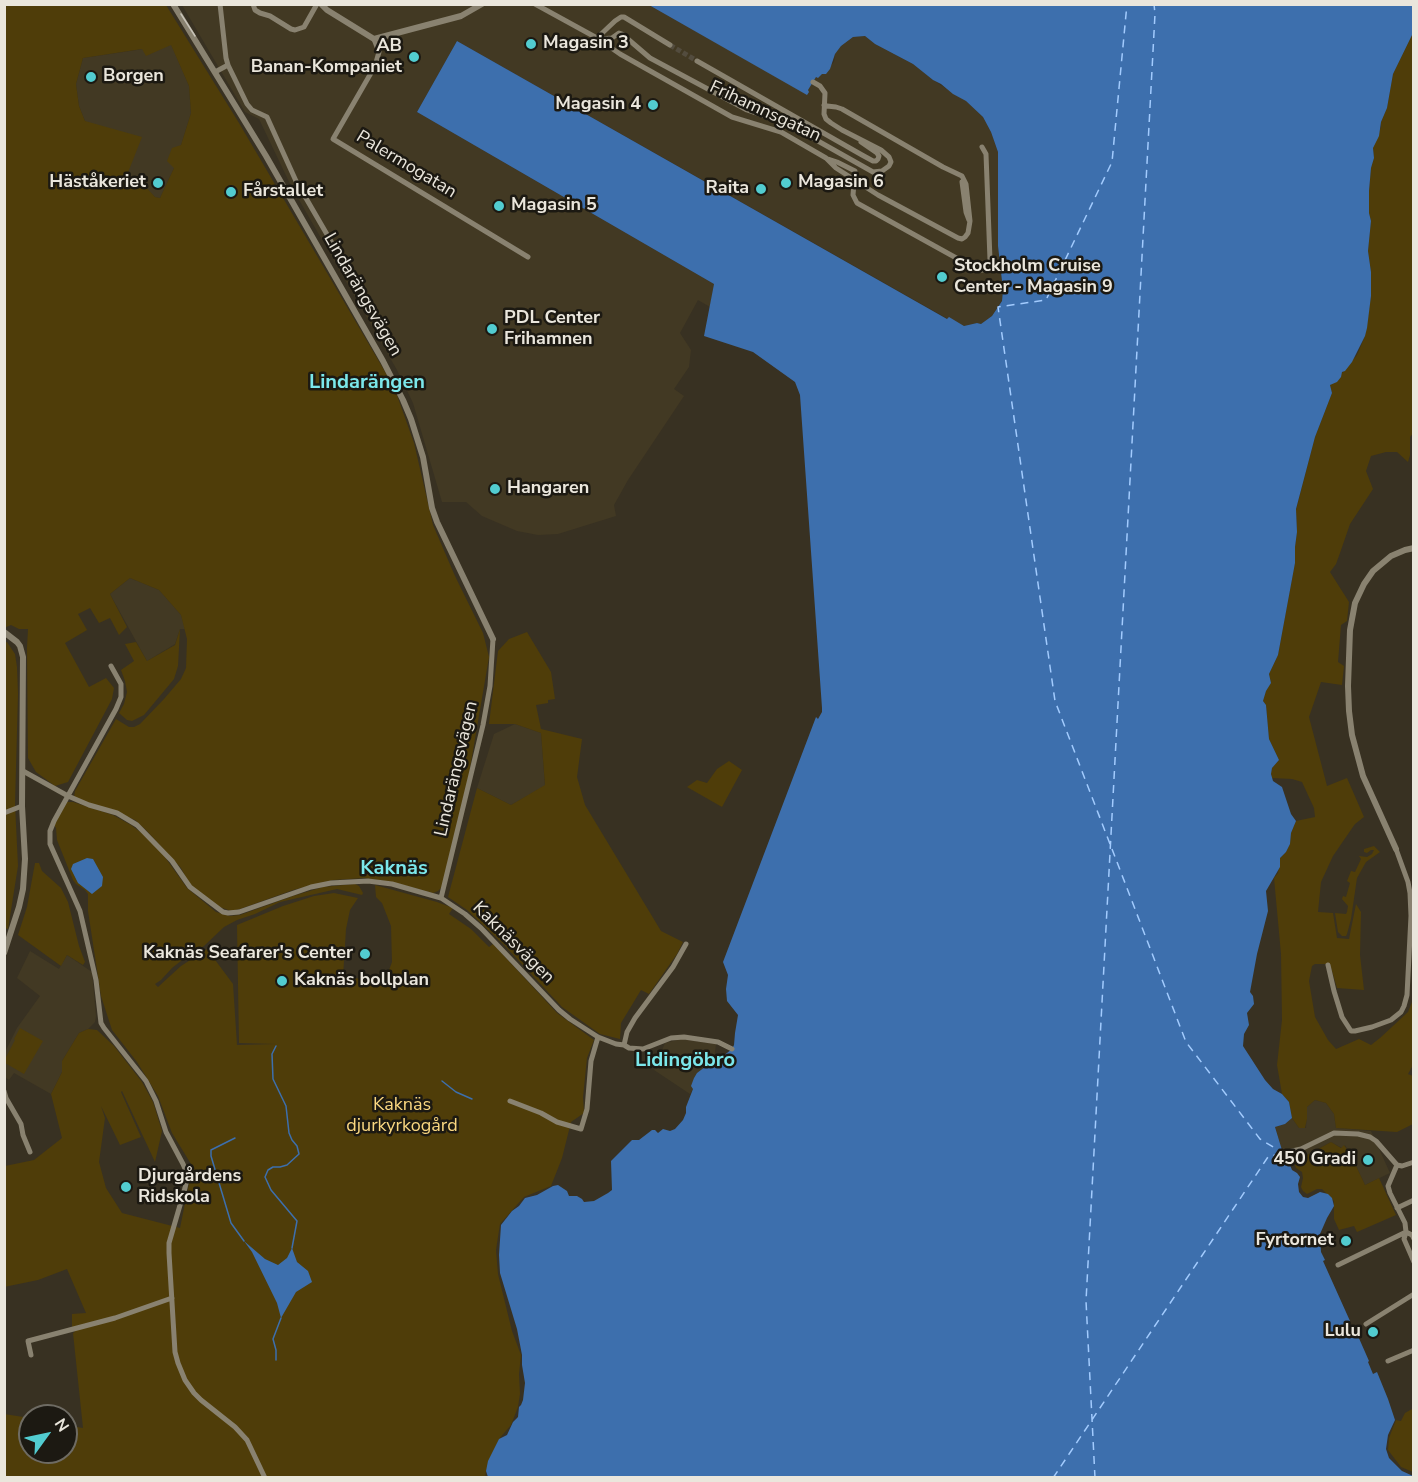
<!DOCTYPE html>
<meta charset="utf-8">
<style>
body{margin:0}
#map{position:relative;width:1418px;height:1482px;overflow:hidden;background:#383122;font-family:"Nunito Sans",sans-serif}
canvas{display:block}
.frame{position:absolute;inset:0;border:6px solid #eae6dc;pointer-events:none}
.north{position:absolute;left:18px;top:1404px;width:60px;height:60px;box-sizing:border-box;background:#1c1912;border:2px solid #6e6b63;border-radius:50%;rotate:57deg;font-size:16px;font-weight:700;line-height:24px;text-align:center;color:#eae6dc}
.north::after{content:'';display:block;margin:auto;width:21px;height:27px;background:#52ccd0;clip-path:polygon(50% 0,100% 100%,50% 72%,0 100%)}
</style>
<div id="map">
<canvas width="1418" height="1482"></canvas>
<div class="frame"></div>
<div class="north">N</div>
</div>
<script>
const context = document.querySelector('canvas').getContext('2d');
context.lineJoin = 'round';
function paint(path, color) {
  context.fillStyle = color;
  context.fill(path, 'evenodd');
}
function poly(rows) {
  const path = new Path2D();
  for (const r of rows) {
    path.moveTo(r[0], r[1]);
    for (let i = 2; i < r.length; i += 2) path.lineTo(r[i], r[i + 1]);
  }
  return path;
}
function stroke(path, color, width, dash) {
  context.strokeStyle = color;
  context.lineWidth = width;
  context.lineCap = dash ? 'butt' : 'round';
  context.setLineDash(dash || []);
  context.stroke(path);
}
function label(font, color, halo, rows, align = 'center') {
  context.font = font + ' "Nunito Sans",sans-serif';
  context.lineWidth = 5;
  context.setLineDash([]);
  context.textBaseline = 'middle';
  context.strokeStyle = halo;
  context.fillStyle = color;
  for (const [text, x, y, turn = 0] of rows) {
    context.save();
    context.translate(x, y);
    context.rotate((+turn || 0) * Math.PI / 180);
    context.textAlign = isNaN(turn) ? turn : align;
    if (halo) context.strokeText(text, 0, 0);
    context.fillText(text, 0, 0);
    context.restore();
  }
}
paint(poly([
 [182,5,649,5,807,94,807,91,816,76,822,74,834,62,835,54,841,46,853,37,865,36,875,44,913,64,933,80,966,101,983,117,991,132,998,152,998,246,1003,290,1002,300,992,316,981,324,977,323,964,326,949,318,948,319,457,41,417,112,714,284,710,307,698,300,680,333,691,350,689,367,674,389,684,396,628,480,614,505,616,516,558,534,538,535,517,531,482,516,466,502,442,502,413,403,397,370,291,186,259,119,245,112],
 [171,44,189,86,191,113,174,168,160,198,155,197,143,185,130,178,85,121,79,106,76,84,83,58,143,49,146,55],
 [130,578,159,590,181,615,185,629,180,629,175,644,147,661,110,594],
 [515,724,541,733,545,786,511,805,477,788,494,734],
 [30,951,59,969,67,955,92,972,96,1016,95,1022,88,1029,79,1033,62,1061,62,1072,51,1094,14,1073,9,1080,5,1077,4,1054,17,1028,40,996,17,978],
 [681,1039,716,1044,714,1060,698,1073,694,1078,693,1089,690,1094,654,1070,665,1043],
 [1315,1100,1326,1103,1334,1114,1336,1128,1371,1131,1390,1173,1365,1185,1351,1155,1345,1145,1342,1148,1331,1142,1298,1160,1292,1159,1285,1160,1275,1127,1285,1124,1292,1118,1299,1128,1306,1128,1307,1107]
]), '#423923');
paint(poly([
 [4,5,166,5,239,123,394,387,414,443,433,525,455,576,483,633,489,657,469,774,442,887,438,891,433,893,392,882,364,878,333,880,293,890,240,909,231,911,217,906,190,885,181,868,146,830,135,820,112,810,91,804,74,797,75,791,116,719,129,727,134,727,140,724,164,699,181,679,186,668,187,639,181,615,159,590,130,578,110,594,127,627,119,635,110,618,99,623,90,608,78,614,87,630,65,643,89,687,106,678,114,688,112,699,68,782,55,786,36,772,28,758,27,648,28,629,19,629,11,625,4,628],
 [171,45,189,86,191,113,181,145,172,148,167,161,174,168,160,198,155,197,143,184,130,178,127,175,142,137,85,121,79,106,76,84,83,58,142,49,146,56],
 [1413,33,1414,432,1410,437,1410,455,1408,462,1397,452,1386,452,1371,456,1366,471,1373,489,1350,524,1340,553,1336,564,1330,572,1349,602,1347,621,1341,625,1338,662,1344,666,1342,685,1321,682,1309,717,1327,786,1347,778,1364,817,1355,824,1346,837,1333,856,1321,882,1318,912,1333,913,1337,938,1349,939,1356,904,1361,912,1360,955,1364,990,1337,988,1330,964,1315,964,1312,966,1309,981,1315,1017,1328,1040,1336,1049,1359,1039,1371,1045,1380,1038,1408,1012,1412,1002,1413,1002,1413,1065,1408,1074,1413,1076,1413,1124,1397,1132,1336,1128,1334,1114,1326,1103,1315,1100,1307,1107,1307,1119,1305,1128,1299,1128,1292,1118,1289,1102,1282,1094,1277,1065,1282,1020,1281,954,1274,878,1278,873,1280,858,1286,852,1290,844,1291,833,1296,821,1315,817,1314,808,1302,782,1292,779,1272,778,1271,773,1272,768,1279,760,1269,739,1266,705,1263,701,1266,691,1271,683,1269,674,1278,655,1295,563,1295,547,1297,532,1296,510,1315,437,1332,393,1330,385,1341,374,1357,355,1365,336,1371,296,1371,272,1368,251,1371,221,1369,213,1369,191,1371,168,1374,158,1373,148,1381,127,1381,122,1387,108,1393,74],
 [180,629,178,666,174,679,144,715,132,721,127,720,119,713,124,704,127,692,125,681,121,670,134,661,125,644,136,642,147,661,175,645],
 [527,632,551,672,555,699,548,700,548,703,536,705,541,729,582,739,577,777,585,805,661,931,683,942,677,954,649,994,641,990,621,1023,620,1039,600,1034,562,1007,504,945,467,910,448,897,477,788,511,805,545,785,541,733,515,724,489,724,498,651,509,639],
 [7,642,15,654,17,667,18,694,15,804,18,866,8,929,5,928,4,643],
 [729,761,742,770,722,807,687,787,697,780,707,783,717,769],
 [67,802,73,802,113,815,131,825,143,834,162,853,187,888,216,912,230,916,240,915,293,896,323,887,355,884,359,886,363,893,362,895,337,889,280,902,255,914,237,920,224,927,204,946,186,957,172,968,161,980,155,984,158,987,181,966,207,949,233,984,237,1045,276,1044,239,1043,237,925,283,906,314,896,334,893,358,898,350,910,346,929,343,977,385,981,392,962,391,926,382,903,376,897,375,885,437,902,453,908,449,914,471,929,489,947,493,944,557,1013,594,1040,587,1058,583,1097,584,1113,571,1122,562,1158,551,1186,524,1197,500,1224,496,1250,498,1274,512,1331,521,1355,519,1374,520,1394,518,1407,511,1425,499,1439,486,1471,485,1477,5,1477,4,1414,30,1418,30,1452,66,1452,66,1425,83,1428,73,1333,75,1332,72,1328,72,1314,86,1313,67,1269,38,1280,4,1287,5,1166,34,1160,62,1138,51,1094,62,1072,62,1061,79,1033,88,1029,97,1030,114,1046,142,1082,153,1102,162,1131,155,1162,122,1091,121,1092,141,1137,120,1145,101,1106,105,1118,99,1162,106,1188,122,1213,180,1228,190,1179,191,1164,172,1133,158,1096,137,1062,112,1030,101,996,88,911,88,894,85,890,76,884,73,880,57,840,56,828,54,825],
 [1374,846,1380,852,1366,862,1357,878,1351,919,1347,934,1346,936,1342,936,1338,932,1335,913,1346,914,1347,912,1348,906,1342,899,1343,896,1346,897,1350,883,1347,881,1351,871,1355,872,1361,859,1359,856,1367,857,1372,854,1374,850,1371,850,1367,853,1364,852,1364,849],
 [35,863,39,863,42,871,61,888,68,902,79,946,85,962,83,965,67,955,61,966,18,935,27,907],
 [20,1028,43,1041,24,1074,5,1063,5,1059,15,1040,14,1039],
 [1331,1142,1341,1148,1344,1145,1351,1155,1365,1185,1379,1178,1396,1215,1357,1232,1354,1226,1339,1230,1334,1219,1334,1201,1322,1189,1317,1189,1307,1194,1303,1191,1301,1187,1303,1178,1302,1172,1296,1168,1292,1159,1298,1160],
 [1412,1409,1414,1411,1413,1472,1401,1467,1388,1450,1389,1438,1396,1420,1401,1421,1405,1413]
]), '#4f3d09');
paint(poly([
 [649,5,1413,5,1413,33,1393,74,1387,108,1381,122,1379,136,1373,148,1374,158,1371,168,1369,191,1369,213,1371,221,1368,251,1371,272,1371,296,1367,328,1365,336,1352,362,1345,371,1342,372,1341,377,1337,382,1330,385,1332,393,1315,437,1296,509,1297,532,1295,547,1295,563,1278,655,1269,674,1271,683,1266,691,1263,701,1266,705,1269,739,1279,760,1272,768,1271,774,1273,781,1282,787,1291,814,1296,821,1291,833,1290,844,1286,852,1280,858,1280,867,1266,891,1268,911,1257,954,1250,992,1253,996,1254,1004,1247,1013,1249,1025,1244,1034,1243,1046,1265,1080,1273,1089,1282,1094,1289,1102,1292,1118,1285,1124,1275,1127,1285,1160,1288,1160,1292,1170,1297,1173,1300,1177,1298,1184,1299,1192,1303,1197,1308,1198,1320,1192,1328,1194,1332,1198,1334,1206,1327,1218,1320,1234,1321,1252,1325,1260,1323,1261,1350,1321,1349,1322,1356,1337,1358,1336,1369,1361,1368,1362,1373,1374,1377,1372,1388,1399,1395,1420,1388,1435,1386,1449,1389,1458,1402,1471,1413,1476,1413,1477,488,1477,486,1471,488,1461,499,1439,507,1435,513,1422,518,1417,519,1407,521,1405,523,1400,525,1383,522,1365,522,1355,517,1329,500,1273,499,1255,501,1225,512,1211,519,1206,525,1198,537,1195,553,1186,558,1185,567,1191,569,1196,577,1196,582,1199,584,1202,594,1201,608,1193,612,1190,611,1161,632,1140,639,1140,652,1130,655,1130,658,1133,663,1129,670,1131,675,1129,683,1120,686,1113,686,1107,693,1089,691,1086,694,1078,697,1073,714,1060,720,1061,722,1057,732,1049,734,1045,735,1033,738,1015,727,1001,726,989,728,975,723,962,816,717,818,719,822,712,822,708,800,395,795,382,753,352,704,336,714,284,417,112,457,41,947,319,949,317,964,326,977,323,981,324,992,316,1002,301,1003,290,998,246,998,152,991,132,983,117,966,101,953,94,941,84,933,80,913,64,875,44,865,36,853,37,841,46,835,54,830,69,826,74,822,74,818,78,816,77,808,90,809,92,807,95],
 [87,858,93,859,103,877,102,886,92,894,78,883,71,869,73,864],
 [244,1241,265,1259,278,1265,287,1258,292,1248,297,1262,308,1271,312,1282,296,1292,281,1318,277,1303,252,1252]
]), '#3d6fad');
stroke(poly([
 [276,1046,272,1054,273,1079,286,1106,289,1133,292,1140,297,1146,299,1154,287,1165,280,1167,273,1167,268,1170,265,1177,271,1190,297,1221,292,1248],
 [442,1081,456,1092,472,1099],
 [235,1138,211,1150,211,1156,231,1223,244,1241],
 [276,1360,276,1350,273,1339,281,1318]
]), '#3d6fad', 1.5);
stroke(poly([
 [1110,844,1055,701,998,307,1046,300,1112,162,1127,4],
 [1112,849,1186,1042,1260,1139,1283,1153],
 [1053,1478,1268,1157,1283,1153],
 [1095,1478,1086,1301,1155,14,1154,4]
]), '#a2cbfe', 1.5, [8, 6]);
stroke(poly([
 [670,45,697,61]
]), '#534c3e', 5, [5, 2.5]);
stroke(poly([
 [220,4,226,58,228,65],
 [253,4,255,10,260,13,270,16,291,29,295,30,304,27,317,4],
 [535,4,597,38,620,54,732,117,781,132,826,158,836,168,878,195,958,238,962,239,965,237,968,233,970,221,966,184,962,176,943,167,842,109,836,107,827,106,824,105],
 [597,38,615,21,621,17,624,17,670,45],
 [374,39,379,52,375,66,333,139,528,257],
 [600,39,612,38,619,33,622,34,650,58,747,110,786,123,873,172,882,171,889,166,891,162,889,157,881,150,842,130,831,123,826,119,824,114,825,93,820,86,813,82],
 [697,61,862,155,873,161,876,161,878,159,879,156,877,153,861,142],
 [215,72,228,65,247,104,252,110,267,117,296,181,332,243],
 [828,159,837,162,855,171,853,195,857,203,978,270,982,270,986,269,989,265,990,260,986,154,982,147],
 [962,182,966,212,969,220],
 [111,666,121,684,121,697,116,709,54,821,50,831,50,844,80,911,96,980,101,1023,104,1028,146,1081,156,1101,166,1132,183,1164,186,1171,187,1179,185,1188,169,1243,169,1253,175,1352,178,1363,185,1380,194,1393,201,1400,235,1427,247,1440,265,1478],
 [23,771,68,796,89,805,117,813,137,825,172,861,190,887,223,912,228,913,239,912,311,887,331,883,368,881,392,884,441,898,465,914,481,928,559,1010,570,1019,598,1037,616,1044,624,1045,629,1048,643,1049,671,1038,684,1037,718,1042,732,1049],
 [4,813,22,806],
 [441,898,483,725,490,686,493,639],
 [1328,965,1334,991,1342,1017,1351,1031,1355,1031,1372,1027,1391,1020,1401,1012,1404,1006,1407,995,1411,916,1410,893,1408,882,1396,849],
 [624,1045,627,1032,635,1018,673,967,686,944],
 [4,1091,6,1098,21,1124,23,1135,30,1152],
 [510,1101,541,1113,557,1122,581,1129,587,1109,591,1061,598,1037],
 [1288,1152,1301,1149,1334,1133,1358,1134,1370,1137,1376,1141,1397,1165,1402,1166,1414,1162],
 [1397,1165,1388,1186,1390,1193,1405,1223,1406,1232,1404,1239,1414,1262],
 [1397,1208,1414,1200],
 [1406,1232,1412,1235,1414,1239],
 [1338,1265,1406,1232],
 [1366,1324,1414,1294],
 [31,1355,28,1341,115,1318,172,1298],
 [1388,1361,1414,1350]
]), '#898270', 5);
stroke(poly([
 [173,4,266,156,383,361,403,400,411,419,423,457,432,508,437,522,493,639],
 [321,4,327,10,374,39,461,16,482,4],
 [4,632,17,642,20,646,23,657,22,806,25,859,23,889,19,907,4,953],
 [1396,849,1363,776,1352,735,1349,711,1348,686,1350,630,1355,603,1364,584,1373,571,1391,556,1405,550,1414,548]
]), '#898270', 6);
stroke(poly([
 [181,14,195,36]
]), '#c7c3b8', 1.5);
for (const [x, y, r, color] of [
 [531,44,6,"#52ccd0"],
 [414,57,6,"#52ccd0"],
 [91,77,6,"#52ccd0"],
 [653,105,6,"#52ccd0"],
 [158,183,6,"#52ccd0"],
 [786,183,6,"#52ccd0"],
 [761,189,6,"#52ccd0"],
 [231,192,6,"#52ccd0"],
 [499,206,6,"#52ccd0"],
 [942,277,6,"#52ccd0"],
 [492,329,6,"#52ccd0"],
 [495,489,6,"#52ccd0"],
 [365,954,6,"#52ccd0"],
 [282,981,6,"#52ccd0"],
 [1368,1160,6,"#52ccd0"],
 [126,1187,6,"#52ccd0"],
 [1346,1241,6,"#52ccd0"],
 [1373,1332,6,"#52ccd0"]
]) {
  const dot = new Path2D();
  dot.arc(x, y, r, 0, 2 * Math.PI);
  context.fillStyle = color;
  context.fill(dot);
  stroke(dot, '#1c1912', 2);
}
label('bold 18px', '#eae6dc', '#1c1912', [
 ["Magasin 3",543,44],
 ["AB",402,47,"right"],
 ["Banan-Kompaniet",402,68,"right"],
 ["Borgen",103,77],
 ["Magasin 4",641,105,"right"],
 ["Häståkeriet",146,183,"right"],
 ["Magasin 6",798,183],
 ["Raita",749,189,"right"],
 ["Fårstallet",243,192],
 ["Magasin 5",511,206],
 ["Stockholm Cruise",954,267],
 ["Center - Magasin 9",954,288],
 ["PDL Center",504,319],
 ["Frihamnen",504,340],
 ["Hangaren",507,489],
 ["Kaknäs Seafarer's Center",353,954,"right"],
 ["Kaknäs bollplan",294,981],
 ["450 Gradi",1356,1160,"right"],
 ["Djurgårdens",138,1177],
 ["Ridskola",138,1198],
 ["Fyrtornet",1334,1241,"right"],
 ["Lulu",1361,1332,"right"]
], 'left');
label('18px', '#eae6dc', '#1c1912', [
 ["Frihamnsgatan",765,112,25],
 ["Palermogatan",406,165,31],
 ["Lindarängsvägen",362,295,60],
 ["Lindarängsvägen",457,769,-77],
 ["Kaknäsvägen",513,943,45]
]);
label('18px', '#fad780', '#1c1912', [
 ["Kaknäs",402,1106],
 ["djurkyrkogård",402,1127]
]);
label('bold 20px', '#7be7eb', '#1c1912', [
 ["Lindarängen",367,383],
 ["Kaknäs",394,869],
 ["Lidingöbro",685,1061]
]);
</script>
